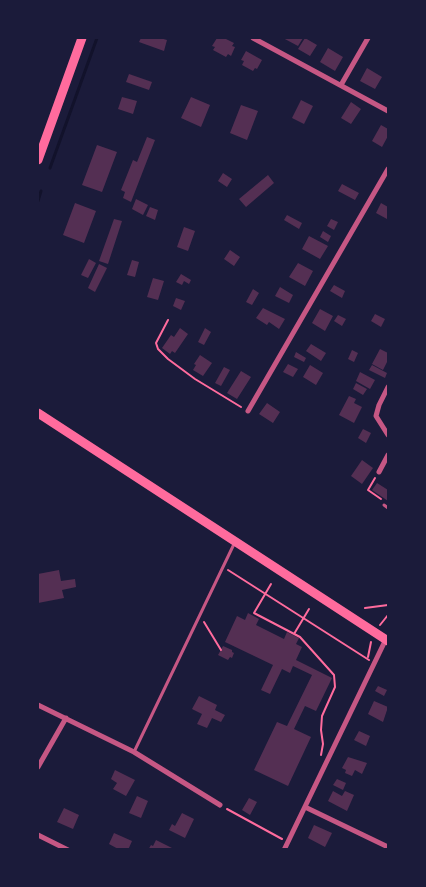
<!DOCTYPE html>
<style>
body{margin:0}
#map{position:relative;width:426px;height:887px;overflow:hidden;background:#1b1b3a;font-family:"Exo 2",sans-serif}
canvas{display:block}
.frame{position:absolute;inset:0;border:39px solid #1b1b3a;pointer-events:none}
</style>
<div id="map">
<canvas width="426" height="887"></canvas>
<div class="frame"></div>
</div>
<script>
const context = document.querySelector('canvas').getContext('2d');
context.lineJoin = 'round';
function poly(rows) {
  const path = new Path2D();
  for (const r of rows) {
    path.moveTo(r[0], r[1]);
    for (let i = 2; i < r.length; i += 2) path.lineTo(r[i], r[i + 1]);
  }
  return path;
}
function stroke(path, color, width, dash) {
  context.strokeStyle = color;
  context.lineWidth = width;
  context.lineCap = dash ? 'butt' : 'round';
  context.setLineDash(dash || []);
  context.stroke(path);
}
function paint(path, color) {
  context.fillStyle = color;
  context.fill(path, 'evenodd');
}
stroke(poly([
 [50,168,97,38],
 [38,201,41,191]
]), '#12122b', 3);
paint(poly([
 [141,38,160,38,167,40,164,51,139,42],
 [217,38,219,39,224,38,234,43,232,46,235,47,231,56,228,54,226,57,213,50,215,47,212,46],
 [283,38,303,38,298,46],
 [305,38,317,45,310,56,298,49],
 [328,48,343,57,335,71,320,62],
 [246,51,262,60,257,69,255,68,253,71,242,65,244,61,241,60],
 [367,68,382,77,375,89,360,81],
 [129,74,152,82,149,90,126,82],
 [122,97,137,101,133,114,118,109],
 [191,97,210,105,201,127,181,118],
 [301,100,313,106,304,124,292,118],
 [351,102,361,109,351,124,341,118],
 [241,105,258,111,247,140,230,133],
 [381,125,388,129,388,136,382,147,372,141],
 [147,137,155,140,131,202,123,198,125,192,121,190,133,160,137,162],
 [97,145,117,152,102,192,82,185],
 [223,173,232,179,227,187,218,181],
 [268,175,274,183,246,207,239,199],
 [342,184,359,193,355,200,338,191],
 [136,199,148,205,143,215,132,209],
 [75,203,96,211,84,243,63,235],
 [381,203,388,207,387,219,376,213],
 [150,207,158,210,155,220,146,216],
 [287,215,302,223,299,229,284,220],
 [114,219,122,221,108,264,99,261],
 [331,219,338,222,334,230,327,226],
 [184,227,195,231,188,251,177,247],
 [323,231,331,236,328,242,320,237],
 [309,236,328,246,320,259,302,249],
 [230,250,240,257,234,266,224,259],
 [89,259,96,263,88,278,81,275],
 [132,260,139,262,135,277,127,275],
 [298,263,313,271,305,286,289,277],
 [99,264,107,268,95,292,88,288],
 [181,274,191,280,189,284,184,281,182,285,176,282],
 [153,278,164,281,158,300,147,297],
 [334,285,345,291,342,298,330,291],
 [280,287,293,295,289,303,275,296],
 [253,289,259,293,252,305,246,302],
 [176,298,185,301,181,310,173,306],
 [263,308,285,319,279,329,269,322,267,325,256,318],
 [320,309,333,316,325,331,312,323],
 [375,314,385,319,381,327,371,321],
 [338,315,346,319,342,326,334,321],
 [180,328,188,334,175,353,172,351,170,354,162,348,171,335,174,337],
 [205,328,211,332,204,345,198,342],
 [311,344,326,353,321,361,306,351],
 [380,349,388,353,388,360,383,370,372,364],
 [352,350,358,353,354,362,348,359],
 [296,352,306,358,304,362,294,357],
 [200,355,212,363,203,376,193,370,196,365,194,364],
 [288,364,298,369,293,377,283,372],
 [310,365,323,373,316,385,303,377],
 [372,365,387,373,385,378,369,370],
 [224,367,230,370,221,386,215,383],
 [241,371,251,377,237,399,227,393],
 [360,372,375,380,370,389,356,381],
 [356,383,367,389,363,395,353,389],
 [349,396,356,399,354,403,362,407,354,423,339,415],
 [267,403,280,412,273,423,259,414],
 [363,429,371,433,366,443,358,438],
 [362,460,373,468,362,484,351,476],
 [377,483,388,490,388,501,372,490],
 [59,570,61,581,75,579,76,587,62,590,64,598,38,603,38,574],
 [248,613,259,619,256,625,284,639,287,632,299,638,296,644,302,647,296,660,332,678,316,711,305,706,294,729,311,737,288,786,254,770,277,722,287,726,312,675,293,666,290,673,282,669,270,694,261,690,273,665,225,642,237,616,245,620],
 [223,646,232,650,232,652,234,653,232,658,230,657,228,660,218,655],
 [378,686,387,690,384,696,375,691],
 [199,696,217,705,215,710,225,715,221,722,212,718,207,728,197,724,202,714,192,709],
 [374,701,388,707,383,722,368,714],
 [359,731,370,736,366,746,354,740],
 [348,757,367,763,362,774,355,770,352,776,345,773,346,770,342,768],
 [115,770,135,780,126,796,113,789,117,783,111,779],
 [337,779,346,783,343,790,333,785],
 [333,791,342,796,345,791,354,795,347,811,328,801],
 [137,796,148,801,141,818,129,813],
 [249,798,257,802,250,815,242,810],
 [64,808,79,815,73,829,57,822],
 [182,813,194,819,185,838,169,830,172,824,175,826],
 [314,825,332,833,325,847,308,838],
 [114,833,132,841,128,850,120,850,109,844],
 [156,840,176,850,148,850,151,845,153,846]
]), '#542f53');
stroke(poly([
 [168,320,156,343,158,349,168,359,195,379,241,407],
 [375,478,368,490,381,499],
 [228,570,369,660],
 [271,584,254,613,300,637,334,675,335,687,322,716,321,730,323,744,321,755],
 [365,608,388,605],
 [204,622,221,650],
 [380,625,388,615],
 [294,634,309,609],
 [368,657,371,642],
 [227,809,282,839]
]), '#ff6b9d', 2);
stroke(poly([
 [384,505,388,508],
 [134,752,235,542]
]), '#c65784', 3);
stroke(poly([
 [253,38,388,111],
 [341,85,368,38],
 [388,387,379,405,376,416,388,435],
 [248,411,388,169],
 [379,472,388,455],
 [38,705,134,752,220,805],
 [38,767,66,718],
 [305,807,388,847],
 [38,835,68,850],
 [284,850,386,639]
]), '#c65784', 5);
stroke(poly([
 [38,160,82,38],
 [38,413,388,641]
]), '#ff6b9d', 9);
</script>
